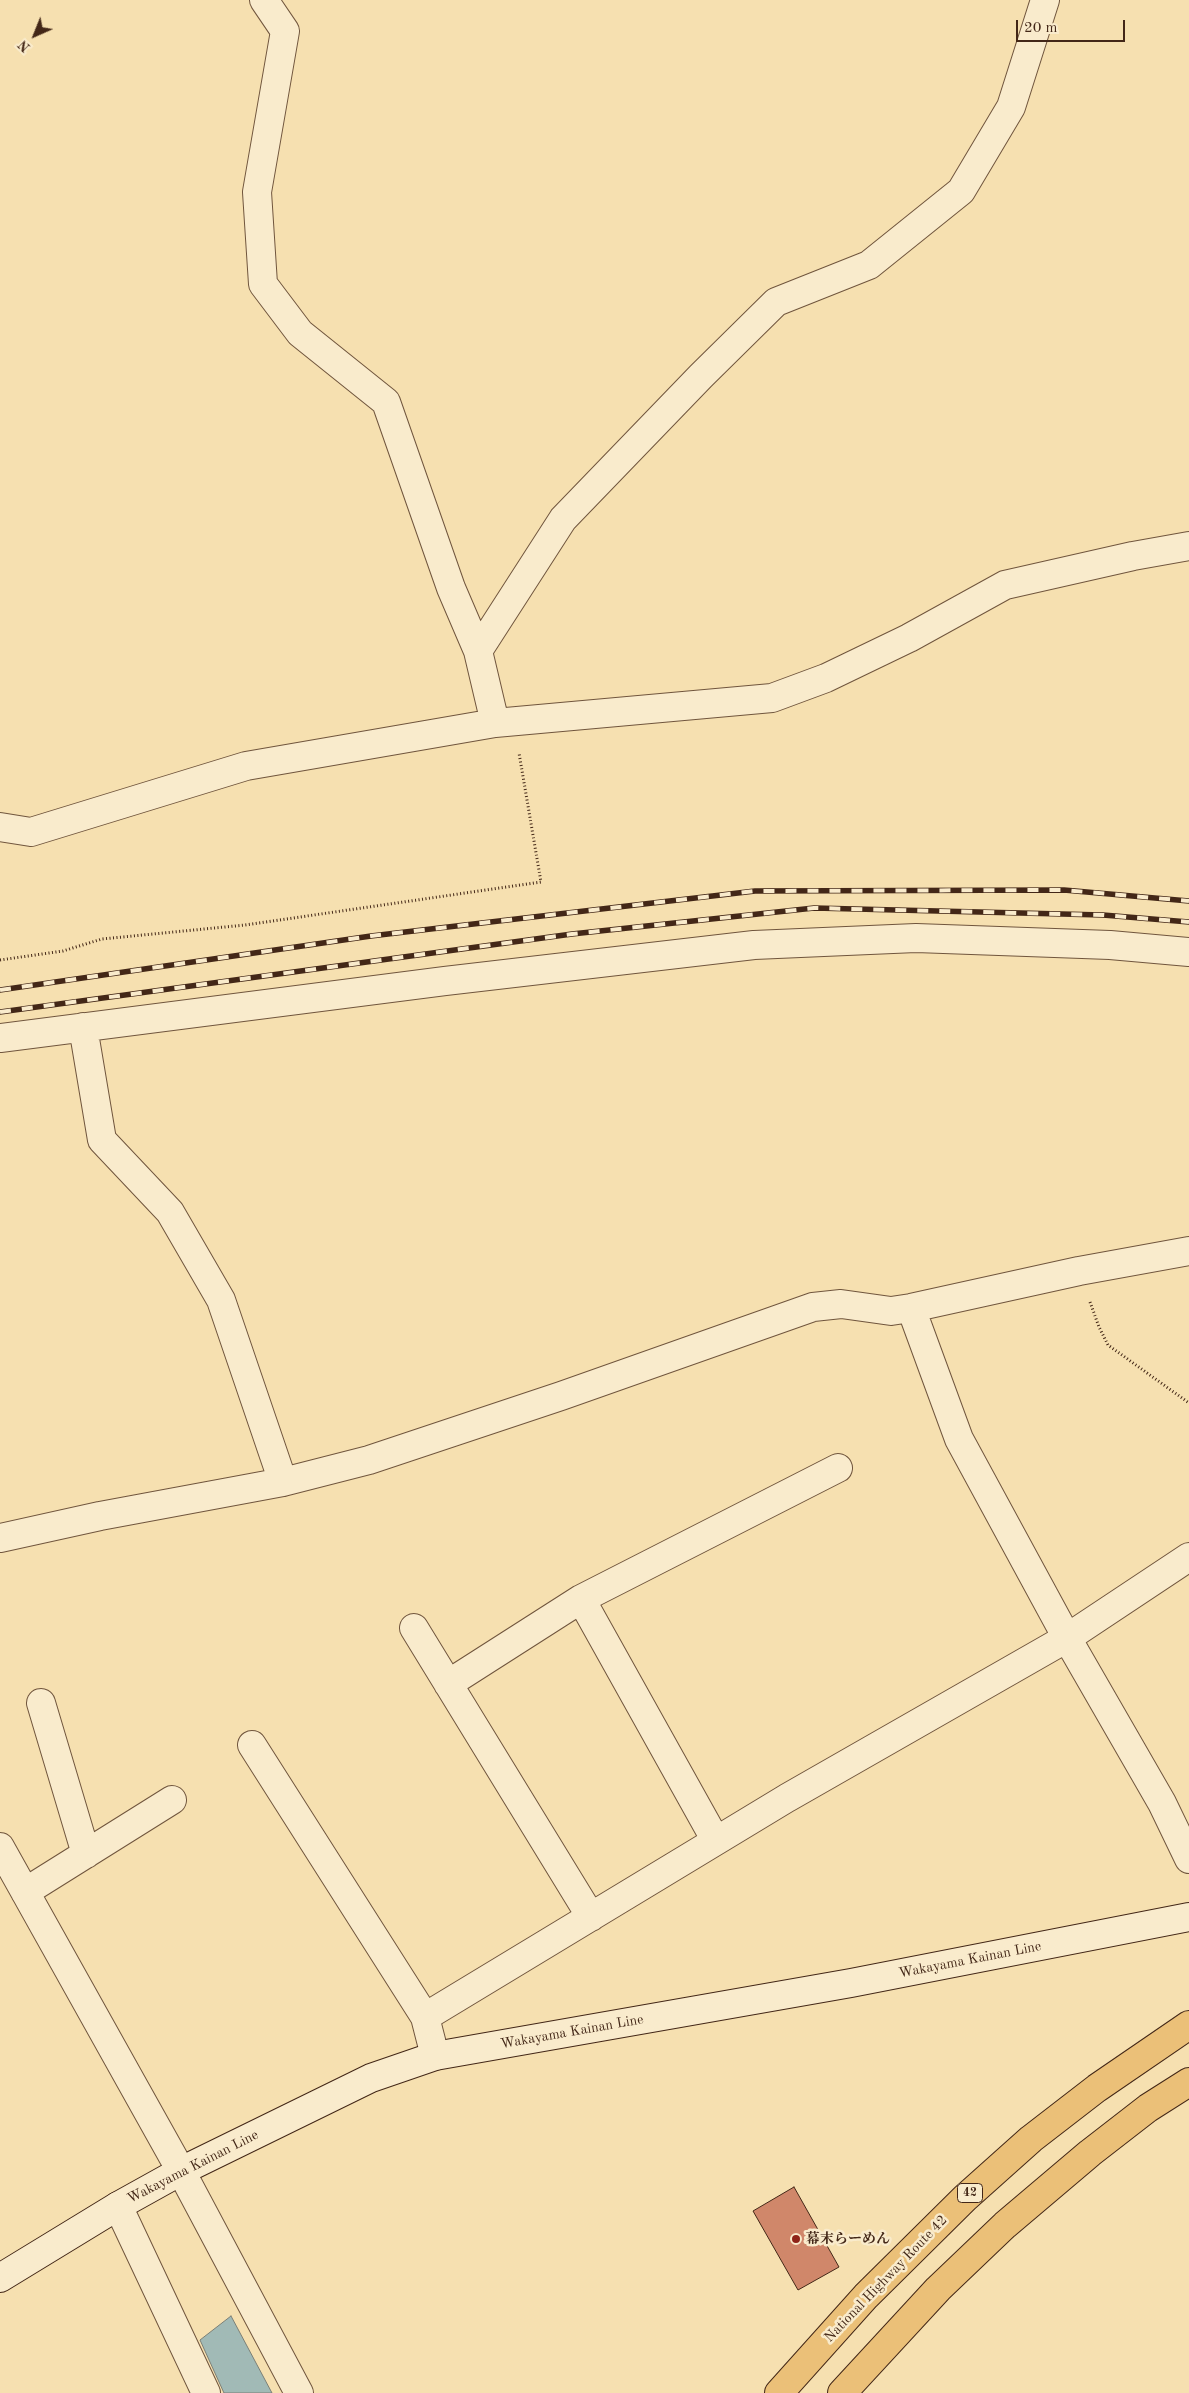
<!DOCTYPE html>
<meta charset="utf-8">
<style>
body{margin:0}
#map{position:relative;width:1189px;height:2393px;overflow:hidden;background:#f6e0b0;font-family:"Old Standard TT",serif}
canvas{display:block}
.north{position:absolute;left:10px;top:10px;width:50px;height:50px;-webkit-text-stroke:4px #f9ebcc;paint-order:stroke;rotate:224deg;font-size:14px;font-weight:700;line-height:20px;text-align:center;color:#432717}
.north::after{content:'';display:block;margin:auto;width:18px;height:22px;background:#432717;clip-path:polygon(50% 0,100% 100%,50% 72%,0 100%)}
.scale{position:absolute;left:1016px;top:20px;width:109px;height:22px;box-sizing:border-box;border:2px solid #432717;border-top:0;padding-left:6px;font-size:15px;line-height:18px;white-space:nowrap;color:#432717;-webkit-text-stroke:4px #f9ebcc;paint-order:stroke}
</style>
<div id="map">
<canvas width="1189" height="2393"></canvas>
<div class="north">N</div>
<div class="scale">20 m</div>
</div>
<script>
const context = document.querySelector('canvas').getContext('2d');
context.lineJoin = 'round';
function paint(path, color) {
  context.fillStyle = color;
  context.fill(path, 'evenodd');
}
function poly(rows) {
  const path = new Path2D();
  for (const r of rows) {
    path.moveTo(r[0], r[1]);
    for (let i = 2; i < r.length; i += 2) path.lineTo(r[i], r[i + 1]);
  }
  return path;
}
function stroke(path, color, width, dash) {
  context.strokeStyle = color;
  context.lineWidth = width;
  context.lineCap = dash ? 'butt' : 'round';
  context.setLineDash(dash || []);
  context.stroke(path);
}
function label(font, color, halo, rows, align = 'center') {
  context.font = font + ' "Old Standard TT","Noto Serif JP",serif';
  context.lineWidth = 5;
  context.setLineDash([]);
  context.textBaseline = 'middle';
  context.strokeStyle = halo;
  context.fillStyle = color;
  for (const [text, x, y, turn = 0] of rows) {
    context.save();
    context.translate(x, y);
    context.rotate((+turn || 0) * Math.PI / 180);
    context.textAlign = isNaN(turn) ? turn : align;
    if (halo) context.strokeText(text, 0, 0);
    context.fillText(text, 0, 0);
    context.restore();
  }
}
const water = poly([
 [231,2316,272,2393,224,2393,200,2340,231,2316]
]);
paint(water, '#a1bab6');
stroke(water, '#7b7f76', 1);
const building = poly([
 [794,2187,839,2267,798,2290,753,2211,794,2187]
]);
paint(building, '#d0876a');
stroke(building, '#432717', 1);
const minor = poly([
 [264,0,285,31,257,192,263,284,300,333,386,402,451,588,478,651,495,723],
 [478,651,563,519,701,376,776,302,869,265,961,191,1011,107,1045,0],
 [0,827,31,832,246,766,495,723,772,698,826,678,909,638,1005,585,1133,556,1189,546],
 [83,1027,102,1140,170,1212,221,1300,283,1482],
 [0,1038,445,981,754,945,916,938,1110,945,1189,952],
 [911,1308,959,1439,1067,1638,1162,1803,1189,1859],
 [0,1538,100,1516,283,1482,369,1460,561,1396,813,1307,841,1304,891,1311,911,1308,1079,1271,1189,1251],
 [581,1599,716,1841],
 [414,1628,591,1917],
 [448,1684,581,1599,838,1468],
 [41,1703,86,1854],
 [252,1745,425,2017],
 [0,1847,181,2171,299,2393],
 [25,1892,172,1800],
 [435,2056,425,2017,787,1798,1067,1638,1189,1557],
 [118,2206,206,2393]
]);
const secondary = poly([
 [0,2278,118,2206,181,2171,371,2078,435,2056,851,1983,1189,1917]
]);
const trunk = poly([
 [779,2393,866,2296,965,2198,1031,2139,1097,2088,1189,2025],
 [842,2393,938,2289,1005,2225,1090,2153,1148,2108,1189,2082]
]);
stroke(minor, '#70553d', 30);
stroke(secondary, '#432717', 30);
stroke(trunk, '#432717', 30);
stroke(poly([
 [0,960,63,951,102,939,245,925,541,882,519,753],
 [1090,1302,1099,1327,1108,1345,1189,1403]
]), '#432717', 3, [1, 2.5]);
stroke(minor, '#f9ebcc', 28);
stroke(secondary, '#f9ebcc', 28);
stroke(trunk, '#ebc078', 28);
const rail = poly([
 [0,990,371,936,755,891,1064,890,1189,901],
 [0,1012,572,934,814,908,1103,915,1189,922]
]);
stroke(rail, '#432717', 5.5);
stroke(rail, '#f9ebcc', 4, [11]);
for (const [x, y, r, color] of [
 [796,2239,5,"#8f2418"]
]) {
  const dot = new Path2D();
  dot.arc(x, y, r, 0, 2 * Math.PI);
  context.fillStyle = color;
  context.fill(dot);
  stroke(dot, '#f9ebcc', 2);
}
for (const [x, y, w] of [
 [970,2193,25]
]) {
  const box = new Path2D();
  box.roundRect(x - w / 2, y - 9.5, w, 19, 4);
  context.fillStyle = '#f9ebcc';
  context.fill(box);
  stroke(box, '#432717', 1);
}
label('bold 12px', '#432717', null, [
 ["42",970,2193]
]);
label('14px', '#432717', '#f9ebcc', [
 ["Wakayama Kainan Line",970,1960,-11],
 ["Wakayama Kainan Line",572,2032,-10],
 ["Wakayama Kainan Line",193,2167,-27],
 ["National Highway Route 42",886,2279,-46]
]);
label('bold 14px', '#432717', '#f9ebcc', [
 ["幕末らーめん",806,2239]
], 'left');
</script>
